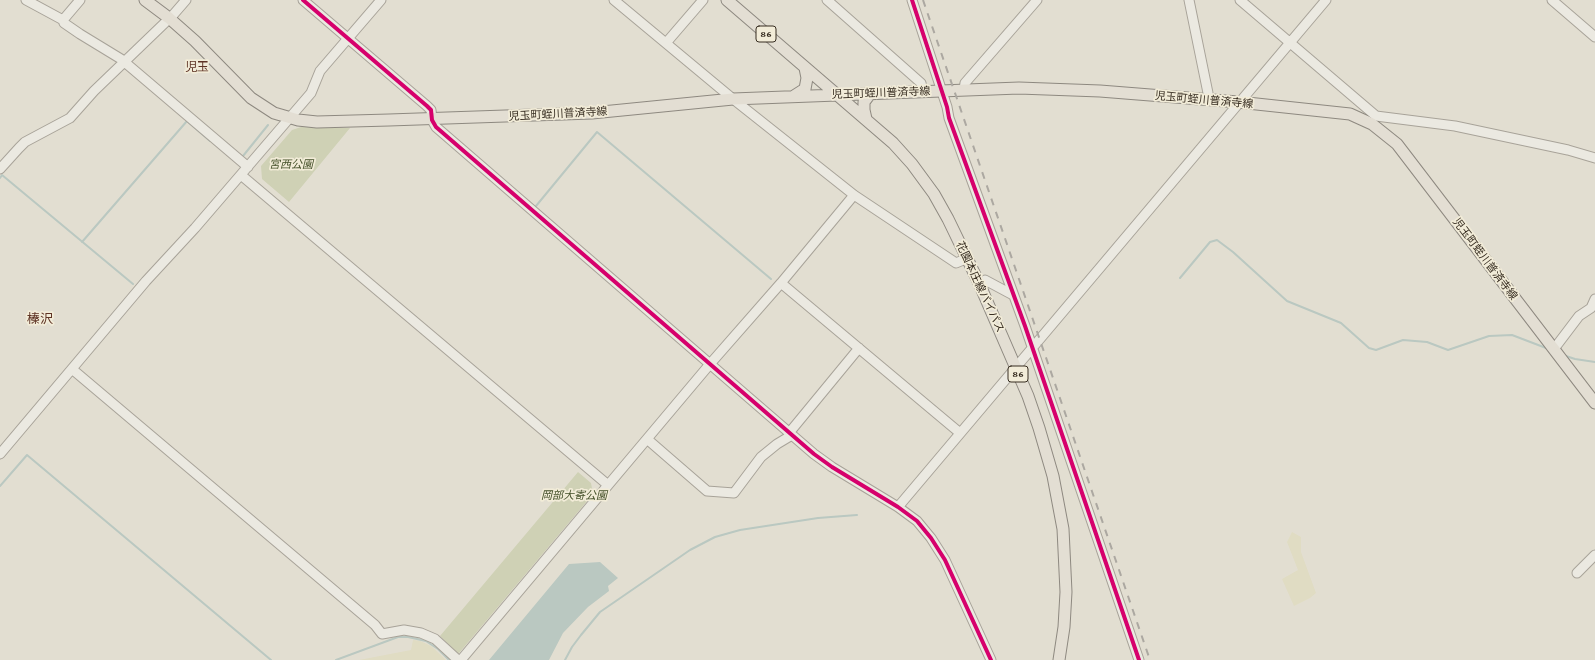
<!DOCTYPE html>
<meta charset="utf-8">
<style>
body{margin:0}
canvas{display:block;background:#e2ded1}
</style>
<canvas width="1595" height="660"></canvas>
<script>
const context = document.querySelector('canvas').getContext('2d');
context.lineJoin = 'round';
function paint(path, color) {
  context.fillStyle = color;
  context.fill(path, 'evenodd');
}
function poly(rows) {
  const path = new Path2D();
  for (const r of rows) {
    path.moveTo(r[0], r[1]);
    for (let i = 2; i < r.length; i += 2) path.lineTo(r[i], r[i + 1]);
  }
  return path;
}
function stroke(path, color, width, dash) {
  context.strokeStyle = color;
  context.lineWidth = width;
  context.lineCap = dash ? 'butt' : 'round';
  context.setLineDash(dash || []);
  context.stroke(path);
}
function label(font, color, halo, rows, align = 'center') {
  context.font = font + ' "Crimson Pro","Noto Sans JP",serif';
  context.lineWidth = 3.5;
  context.setLineDash([]);
  context.textBaseline = 'middle';
  context.strokeStyle = halo;
  context.fillStyle = color;
  for (const [text, x, y, turn = 0] of rows) {
    context.save();
    context.translate(x, y);
    context.rotate((+turn || 0) * Math.PI / 180);
    context.textAlign = isNaN(turn) ? turn : align;
    if (halo) context.strokeText(text, 0, 0);
    context.fillText(text, 0, 0);
    context.restore();
  }
}
paint(poly([
 [1292,532,1301,537,1301,552,1316,593,1310,598,1294,606,1282,579,1298,570,1287,542],
 [413,640,420,641,431,646,446,660,359,660,411,650]
]), '#e0dcc3');
paint(poly([
 [301,127,350,128,289,202,262,179,261,166,292,130],
 [578,472,591,483,593,494,459,653,457,653,440,636]
]), '#cfd1b5');
paint(poly([
 [600,562,618,578,608,586,609,591,588,607,563,633,549,660,489,660,569,564]
]), '#bac8c1');
stroke(poly([
 [243,156,268,125],
 [0,178,2,175,133,284],
 [536,206,597,132,771,279],
 [82,242,187,121,210,141],
 [1180,278,1210,242,1217,240,1233,252,1287,301,1341,323,1369,348,1376,350,1403,340,1427,342,1448,350,1489,336,1512,335,1546,348],
 [1563,355,1575,359,1595,362],
 [0,486,27,455,271,660],
 [336,660,398,637,408,637,426,641,438,649,449,660],
 [565,660,572,647,581,635,600,612,690,550,715,537,740,530,818,518,857,515]
]), '#bac8c1', 2);
const minor = poly([
 [26,0,63,20,64,23,80,34,121,59,248,167],
 [303,0,427,106,431,110,432,120,436,127,792,435,814,454,832,467,898,507,917,521,931,538,945,560,991,660],
 [614,0,733,99,854,195,956,263,968,258],
 [827,0,921,83,923,91],
 [912,0,947,107,949,118,1025,326,1139,660],
 [1189,0,1208,93,1208,100],
 [1240,0,1376,116,1455,126,1568,150,1595,158],
 [1552,0,1595,37],
 [63,20,80,0],
 [666,43,703,0],
 [964,89,965,83,1037,0],
 [0,169,19,148,25,142,70,118,94,91,173,15,186,0],
 [241,175,608,485],
 [781,283,960,433],
 [979,283,985,280,1013,295],
 [1554,349,1579,316,1591,308,1595,299],
 [72,369,375,625,382,634,404,630,421,633,435,639,458,660],
 [789,433,859,348],
 [647,439,707,491,734,493,761,457,777,444,792,435],
 [0,454,146,281,195,228,311,93,320,71,381,0],
 [898,507,1326,0],
 [1577,573,1595,555],
 [461,660,710,364,781,283,854,195]
]);
const major = poly([
 [145,0,169,18,195,41,251,98,274,113,298,120,317,122,389,120,592,113,733,99,1019,88,1100,91,1238,102,1350,114,1372,124,1397,144,1595,403],
 [727,0,893,143,912,164,934,194,948,219,979,283,1028,396,1039,428,1053,476,1063,529,1066,592,1064,627,1059,660],
 [794,96,805,89,807,78,805,68],
 [866,119,864,110,864,102,870,94]
]);
stroke(minor, '#a8a399', 11);
stroke(major, '#8e8980', 13);
stroke(minor, '#ebe9e1', 9);
stroke(major, '#e3ded3', 11);
stroke(poly([
 [923,0,1150,660]
]), '#aca8a1', 2, [7, 7]);
stroke(poly([
 [303,0,427,106,431,110,432,120,436,127,792,435,814,454,832,467,898,507,917,521,931,538,945,560,991,660],
 [912,0,947,107,949,118,1025,326,1139,660]
]), '#d6006c', 4);
for (const [x, y, w] of [
 [766,34,20],
 [1018,374,20]
]) {
  const box = new Path2D();
  box.roundRect(x - w / 2, y - 8, w, 16, 3);
  context.fillStyle = '#f2ecd8';
  context.fill(box);
  stroke(box, '#372d21', 1);
}
label('bold 10px', '#372d21', null, [
 ["86",766,34],
 ["86",1018,374]
]);
label('11px', '#372d21', '#f2ecd8', [
 ["児玉町蛭川普済寺線",881,93,-2],
 ["児玉町蛭川普済寺線",1204,100,5],
 ["児玉町蛭川普済寺線",558,114,-3],
 ["児玉町蛭川普済寺線",1485,259,53],
 ["花園本庄線バイパス",980,287,65]
]);
label('italic 11px', '#45512a', '#f2ecd8', [
 ["宮西公園",291,165],
 ["岡部大寄公園",574,496]
]);
label('12px', '#5f3425', '#f2ecd8', [
 ["児玉",197,67]
]);
label('13px', '#5f3425', '#f2ecd8', [
 ["榛沢",40,319]
]);
</script>
